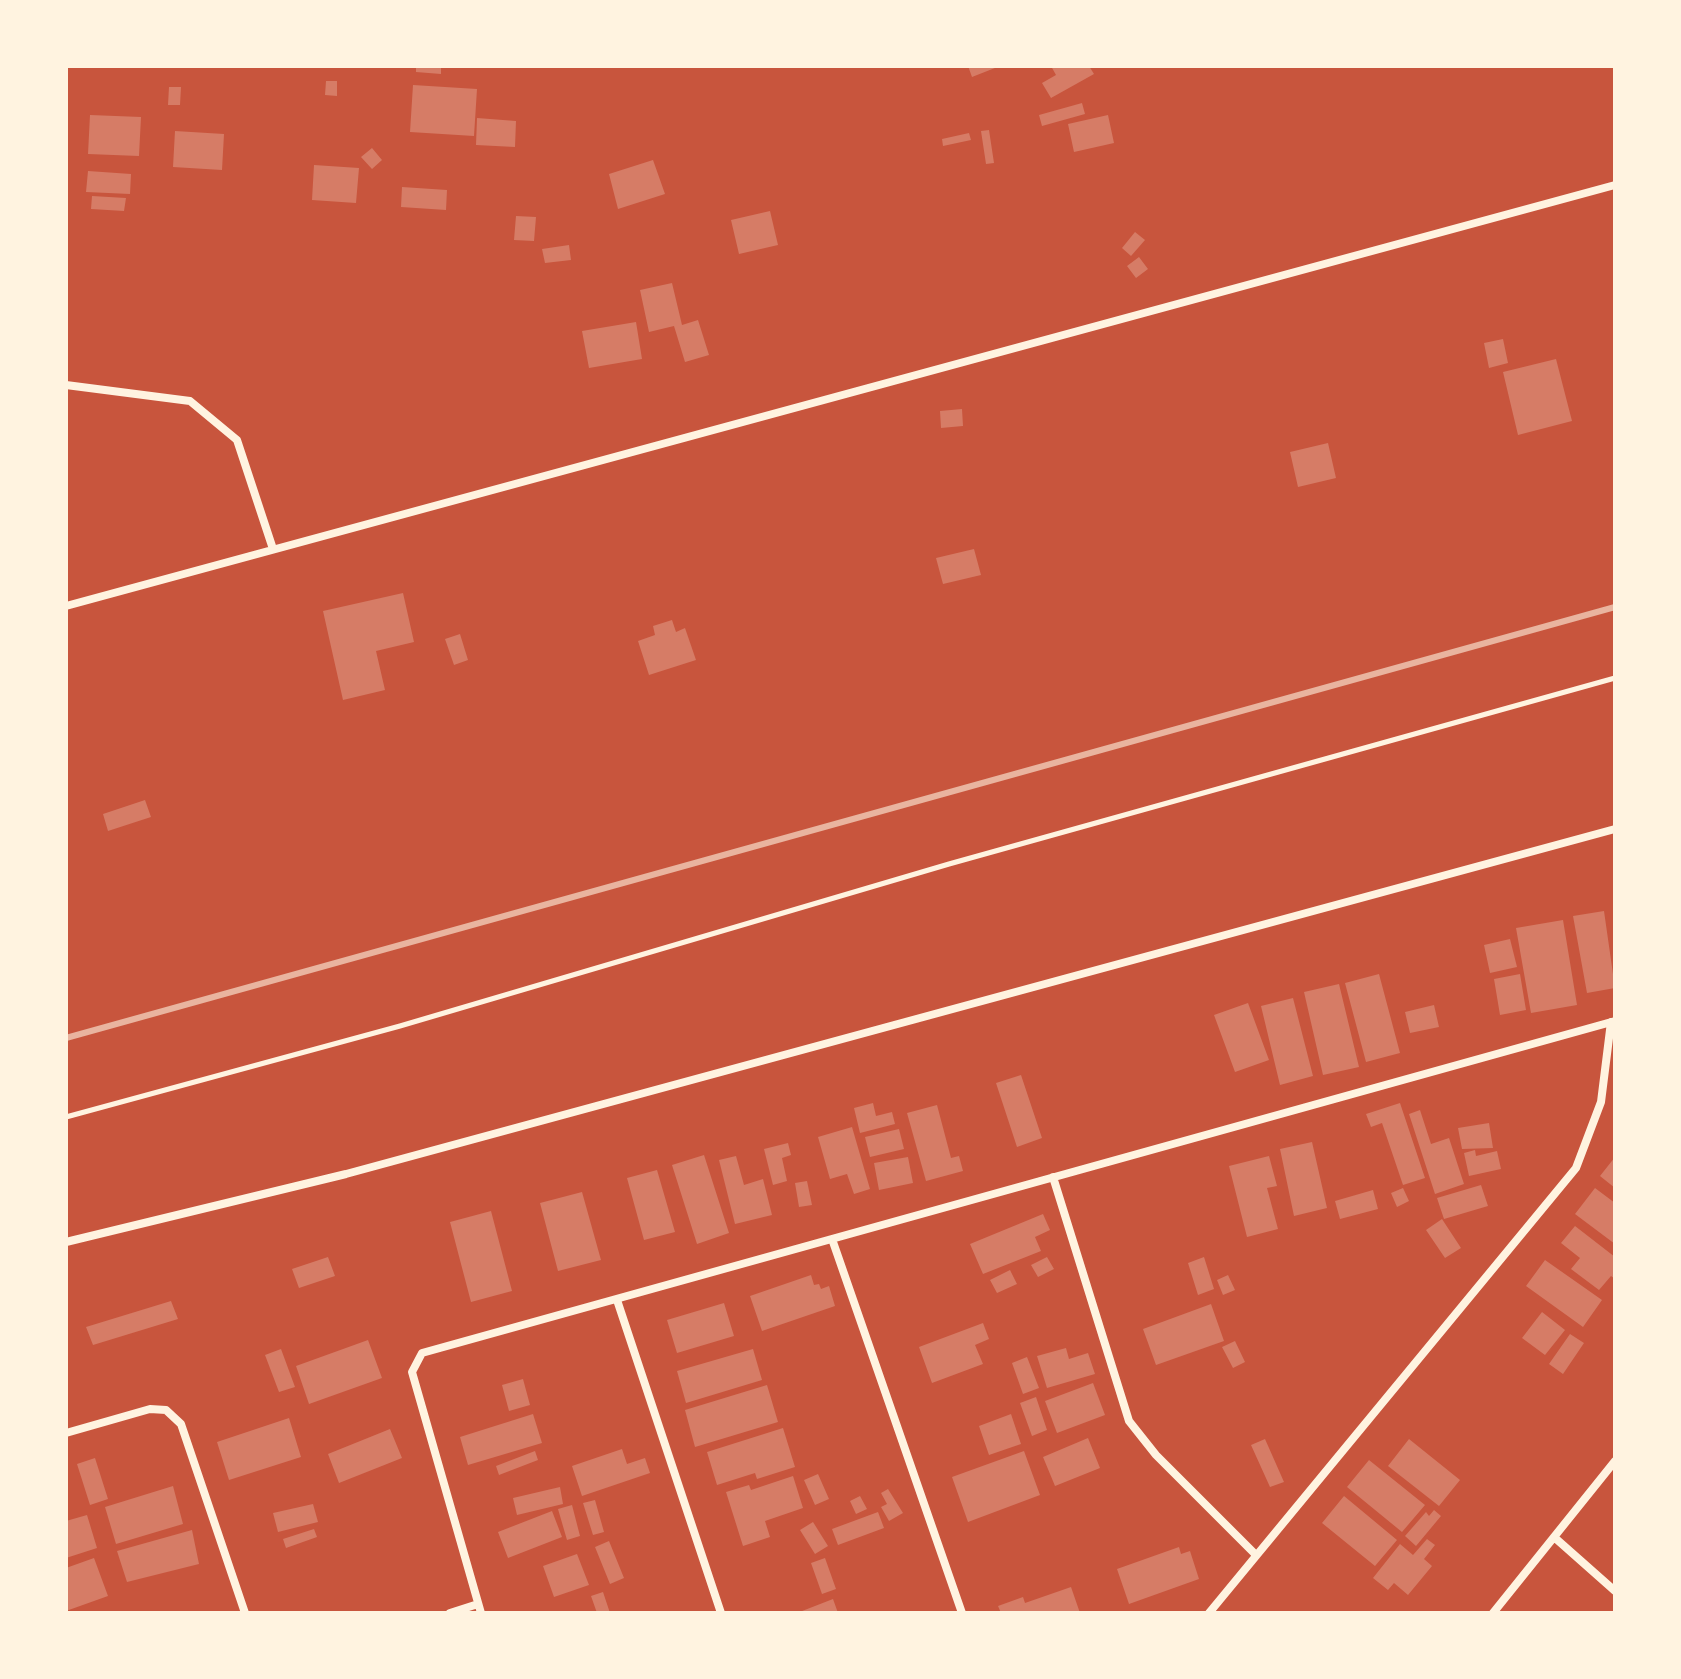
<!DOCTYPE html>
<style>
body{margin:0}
#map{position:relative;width:1681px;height:1679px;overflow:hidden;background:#c8553d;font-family:"Roboto Serif",serif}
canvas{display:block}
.frame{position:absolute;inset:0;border:68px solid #fff3e0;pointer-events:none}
</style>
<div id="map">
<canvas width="1681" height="1679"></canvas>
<div class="frame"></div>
</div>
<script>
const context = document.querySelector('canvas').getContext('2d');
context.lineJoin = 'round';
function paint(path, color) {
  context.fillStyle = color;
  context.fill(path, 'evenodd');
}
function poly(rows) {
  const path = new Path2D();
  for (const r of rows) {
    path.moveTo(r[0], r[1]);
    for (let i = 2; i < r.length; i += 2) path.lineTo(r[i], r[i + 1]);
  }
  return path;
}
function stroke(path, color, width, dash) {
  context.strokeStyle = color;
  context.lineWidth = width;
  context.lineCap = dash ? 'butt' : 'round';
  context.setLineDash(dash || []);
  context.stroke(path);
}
paint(poly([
 [416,66,441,66,441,74,416,72],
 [968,66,1000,66,972,77],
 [1051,66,1089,66,1094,74,1051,98,1042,83,1056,75],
 [326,81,337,81,337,96,325,95],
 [413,85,477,89,474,136,410,132],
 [169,87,181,87,180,105,168,105],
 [1082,103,1085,114,1042,126,1039,115],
 [90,115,141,117,139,156,88,154],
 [1108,115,1114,143,1074,152,1068,124],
 [477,118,516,121,515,147,476,145],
 [989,130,994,163,986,164,981,131],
 [175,131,224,134,222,170,173,167],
 [969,133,971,140,943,146,942,139],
 [372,148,382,160,372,169,361,157],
 [653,160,665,194,618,209,609,174],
 [314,165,359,168,356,203,312,200],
 [88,171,131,174,130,194,86,192],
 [402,187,447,190,446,210,401,207],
 [92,196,126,198,124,211,91,209],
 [770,211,778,245,739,254,731,220],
 [516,216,536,217,534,241,514,240],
 [1135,232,1145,240,1131,256,1122,248],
 [569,245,571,260,545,263,542,249],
 [1139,257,1148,269,1136,278,1127,266],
 [672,283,682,325,698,320,709,355,685,362,674,326,649,332,640,290],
 [636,322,642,359,589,368,582,331],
 [1503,339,1508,363,1489,368,1484,343],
 [1556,359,1572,421,1518,435,1503,372],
 [962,409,963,426,941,428,940,411],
 [1328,443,1336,478,1298,487,1290,452],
 [974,549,981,575,943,584,936,558],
 [403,593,414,642,376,651,385,690,343,700,323,611],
 [672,620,676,632,685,628,696,660,649,675,638,641,655,635,653,626],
 [460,634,468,660,454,665,445,639],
 [145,800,151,817,108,831,103,814],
 [1604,911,1615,988,1587,993,1573,916],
 [1563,920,1577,1005,1531,1013,1516,928],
 [1510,939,1517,967,1490,973,1484,945],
 [1379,974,1400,1053,1366,1062,1345,983],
 [1520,974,1526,1010,1500,1015,1494,979],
 [1339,984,1359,1067,1323,1075,1304,992],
 [1293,998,1313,1076,1280,1085,1261,1006],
 [1248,1003,1269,1060,1235,1072,1214,1015],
 [1434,1005,1439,1027,1410,1033,1405,1012],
 [1021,1075,1042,1138,1017,1147,996,1083],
 [873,1103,876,1116,892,1112,895,1124,860,1133,854,1108],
 [1400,1103,1425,1178,1403,1185,1382,1123,1371,1127,1366,1114],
 [937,1105,951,1158,959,1156,963,1171,926,1181,907,1113],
 [1420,1110,1431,1144,1449,1138,1464,1184,1435,1194,1409,1114],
 [1489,1123,1493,1148,1462,1149,1458,1128],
 [852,1127,870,1189,854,1194,847,1174,830,1179,818,1137],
 [899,1129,904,1149,870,1157,865,1137],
 [1312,1142,1327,1208,1294,1216,1280,1149],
 [788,1143,791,1155,782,1158,787,1181,773,1185,764,1149],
 [1475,1150,1476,1156,1497,1151,1501,1169,1469,1176,1464,1153],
 [704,1155,729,1233,697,1244,672,1165],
 [736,1156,744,1185,763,1179,772,1215,735,1224,719,1160],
 [1269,1156,1277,1186,1267,1188,1278,1229,1247,1237,1229,1166],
 [908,1157,913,1183,879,1190,874,1163],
 [1615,1157,1615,1188,1600,1176],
 [657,1170,675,1232,644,1240,627,1178],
 [807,1181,812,1205,799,1207,795,1183],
 [1481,1185,1488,1206,1444,1219,1437,1198],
 [1403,1188,1409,1201,1397,1207,1391,1193],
 [1595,1188,1615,1203,1615,1244,1575,1214],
 [1373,1190,1378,1209,1340,1219,1335,1201],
 [582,1192,601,1260,558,1271,540,1203],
 [491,1211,512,1291,471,1302,450,1222],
 [1043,1214,1050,1230,1035,1237,1041,1251,983,1274,970,1244],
 [1442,1219,1461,1248,1445,1258,1426,1230],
 [1575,1226,1615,1257,1615,1279,1611,1276,1599,1290,1571,1269,1580,1258,1561,1243],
 [328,1257,335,1276,299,1288,292,1269],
 [1047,1257,1054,1269,1038,1277,1031,1265],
 [1204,1257,1214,1289,1198,1295,1188,1263],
 [1545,1260,1602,1300,1583,1327,1526,1286],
 [1010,1270,1017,1284,997,1293,990,1280],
 [811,1275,814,1285,819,1284,821,1289,829,1286,835,1306,762,1331,750,1296],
 [1228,1275,1235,1290,1223,1295,1217,1280],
 [171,1301,178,1319,93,1345,86,1327],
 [724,1303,734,1336,677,1353,667,1320],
 [1211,1304,1224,1341,1156,1365,1143,1329],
 [1542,1312,1565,1330,1545,1355,1522,1338],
 [983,1323,989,1339,975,1345,983,1364,932,1383,919,1347],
 [1570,1334,1584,1343,1563,1374,1549,1364],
 [368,1340,382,1378,309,1404,296,1366],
 [1235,1341,1245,1362,1233,1368,1222,1347],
 [1066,1348,1069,1359,1088,1353,1095,1374,1047,1388,1037,1356],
 [281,1349,295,1387,279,1392,265,1355],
 [753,1349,762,1380,686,1403,677,1371],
 [1027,1357,1039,1388,1023,1394,1012,1363],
 [523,1379,530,1405,509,1411,502,1385],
 [1093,1383,1105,1415,1057,1433,1045,1401],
 [767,1385,778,1422,695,1447,685,1410],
 [1036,1397,1047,1430,1032,1436,1020,1403],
 [533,1414,542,1443,468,1465,460,1437],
 [1011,1414,1021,1444,989,1455,979,1426],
 [289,1418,301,1457,229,1480,217,1442],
 [783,1428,795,1467,757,1479,755,1473,717,1485,707,1452],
 [390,1429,402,1458,339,1483,328,1454],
 [1088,1438,1100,1468,1055,1486,1043,1457],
 [1265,1439,1284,1482,1270,1487,1251,1445],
 [1409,1439,1460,1480,1439,1506,1388,1466],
 [622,1449,627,1464,645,1458,650,1473,582,1496,572,1466],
 [535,1451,538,1460,499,1475,496,1466],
 [1024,1451,1040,1495,968,1522,952,1477],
 [95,1458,108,1499,90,1505,77,1464],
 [1369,1460,1425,1505,1402,1532,1347,1487],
 [818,1474,829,1499,815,1505,804,1480],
 [793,1476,803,1508,765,1521,770,1537,743,1546,726,1492,749,1485,751,1490],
 [173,1486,183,1524,116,1544,105,1507],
 [560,1487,563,1504,517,1515,513,1498],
 [888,1489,903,1513,889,1521,881,1507,887,1504,881,1493],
 [860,1496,867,1509,856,1514,850,1501],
 [1344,1496,1397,1540,1375,1566,1322,1523],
 [595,1500,604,1532,593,1535,583,1503],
 [313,1504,318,1522,278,1532,273,1513],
 [572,1505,580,1536,567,1540,558,1509],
 [1434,1510,1441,1516,1416,1546,1405,1536,1426,1512,1429,1516],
 [552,1511,562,1537,508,1558,498,1532],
 [878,1512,884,1528,838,1545,832,1529],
 [87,1515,97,1548,66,1558,66,1521],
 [813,1522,828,1546,815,1554,800,1530],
 [314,1529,317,1537,286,1548,283,1539],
 [192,1530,199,1564,127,1582,117,1551],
 [1427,1539,1435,1545,1424,1559,1432,1566,1408,1595,1394,1583,1388,1590,1373,1578,1400,1544,1413,1555],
 [609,1541,624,1578,610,1584,595,1547],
 [1179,1547,1181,1554,1190,1551,1199,1579,1129,1604,1117,1569],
 [577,1554,589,1585,554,1597,543,1566],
 [94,1558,108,1596,66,1611,66,1568],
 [825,1558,836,1589,822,1594,811,1563],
 [1071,1587,1080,1613,1001,1613,998,1606,1023,1597,1025,1603],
 [603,1592,610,1613,597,1613,591,1596],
 [833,1599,838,1613,797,1613]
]), '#d67c66');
stroke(poly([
 [66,1117,400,1026,949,864,1615,678]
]), '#fff3e0', 5);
stroke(poly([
 [66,385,190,401,237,440,273,549],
 [66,606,1615,185],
 [1053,1177,1129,1421,1156,1455,1255,1554],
 [832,1239,962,1613],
 [66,1242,346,1174,1615,829],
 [617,1300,721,1613],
 [66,1433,150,1409,166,1410,181,1424,245,1613],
 [1554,1537,1615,1591],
 [450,1613,478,1604],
 [481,1613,412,1372,422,1353,1615,1021],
 [1209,1613,1576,1168,1601,1102,1611,1022],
 [1493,1613,1615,1461]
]), '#fff3e0', 8);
stroke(poly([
 [66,1038,1615,607]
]), '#e9b49f', 6);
</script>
